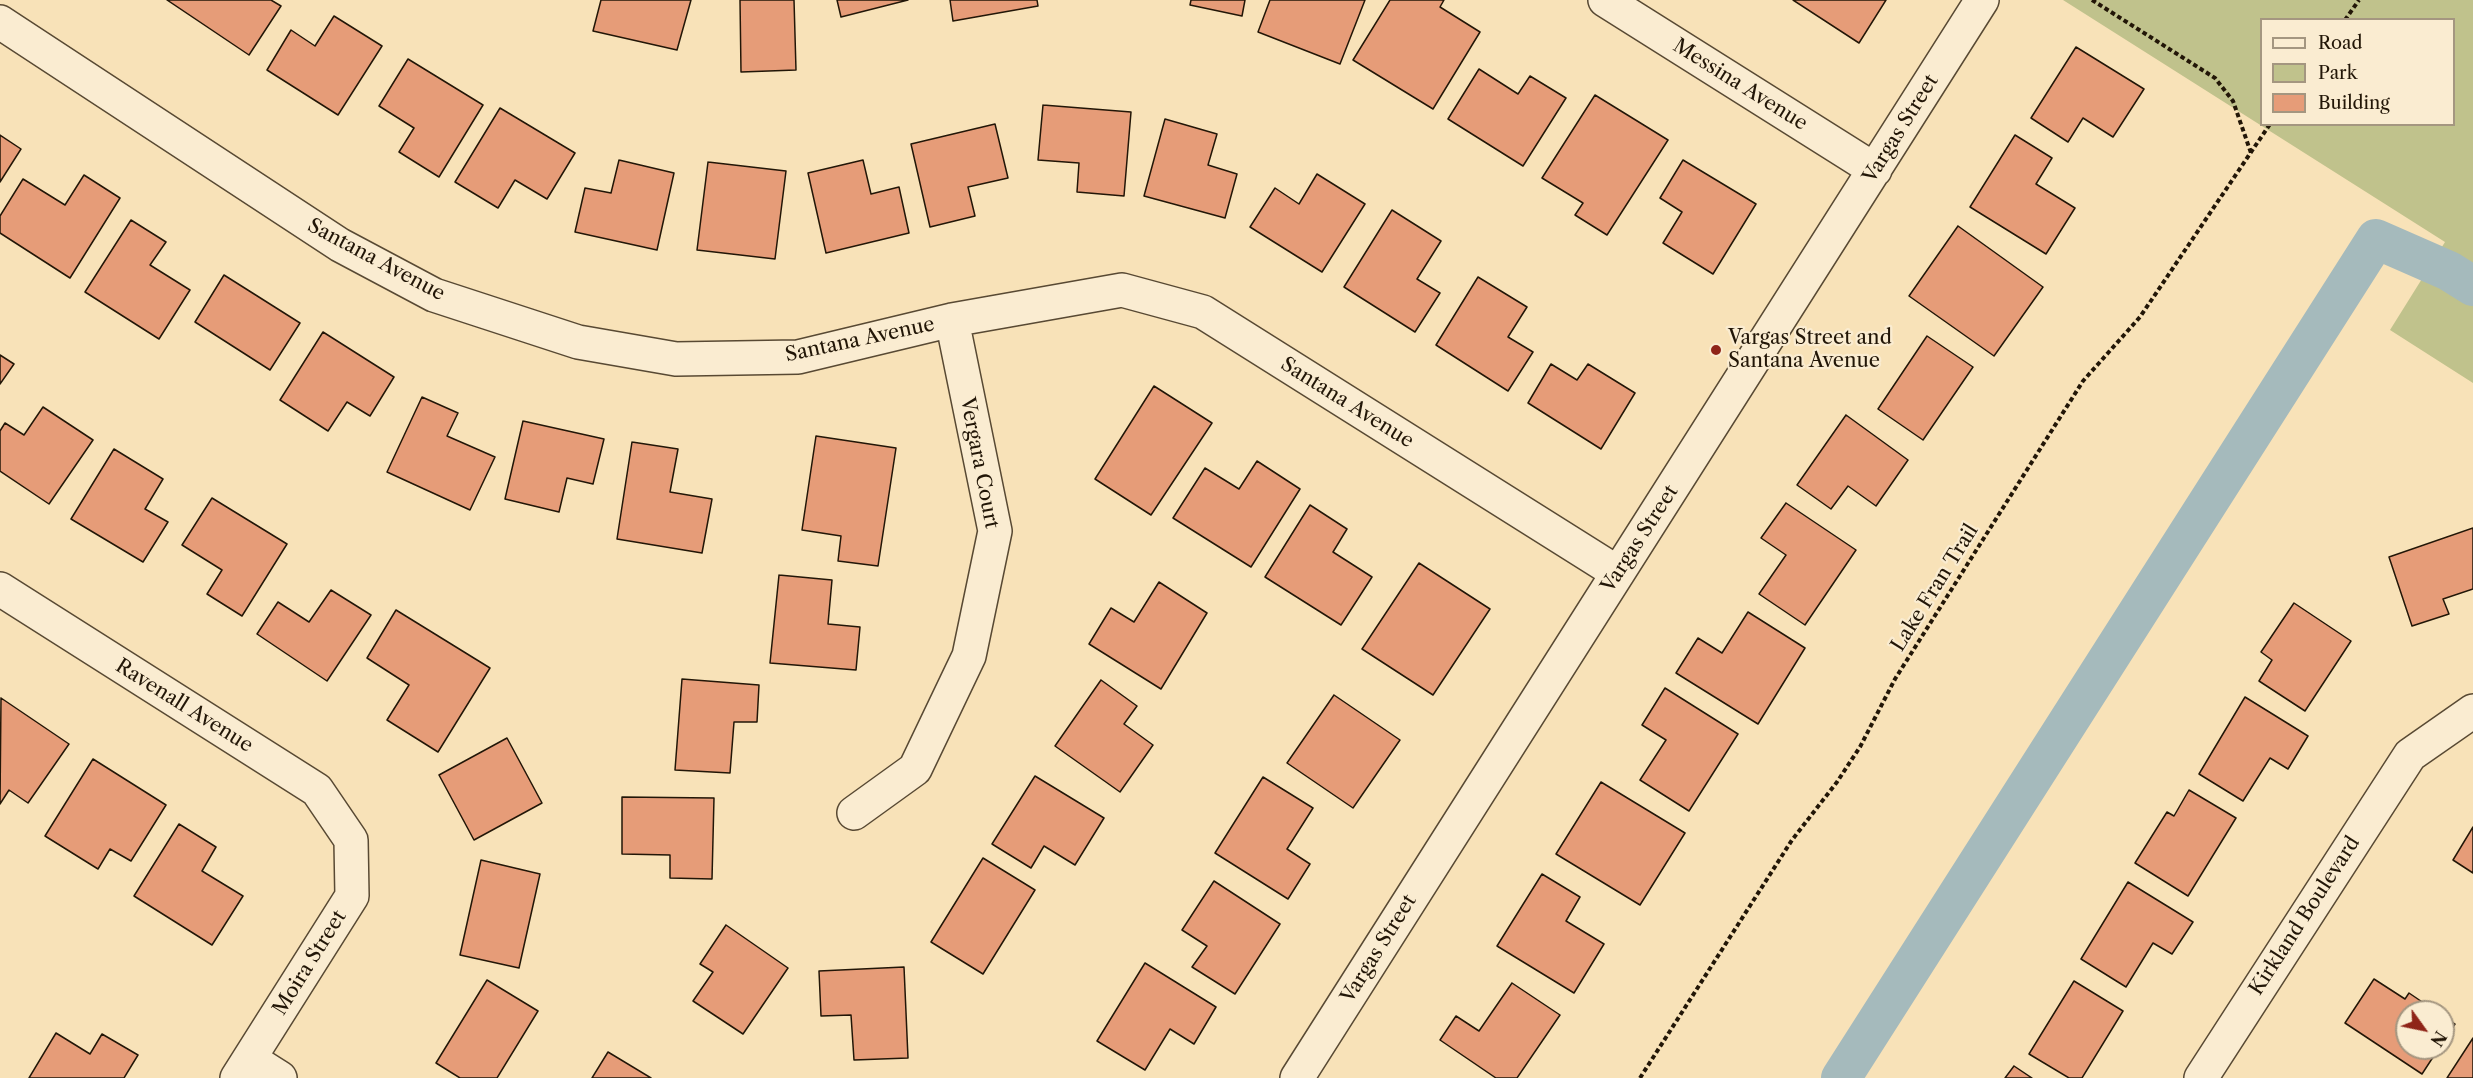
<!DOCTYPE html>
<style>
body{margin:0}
#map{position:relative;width:2473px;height:1078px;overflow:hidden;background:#f8e2b8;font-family:"Libre Caslon Text",serif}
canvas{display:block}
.legend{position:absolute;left:2260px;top:18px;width:195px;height:108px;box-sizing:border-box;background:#faecd1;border:2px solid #a49680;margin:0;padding:8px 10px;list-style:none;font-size:18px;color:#221607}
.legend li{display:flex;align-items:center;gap:12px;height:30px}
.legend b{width:30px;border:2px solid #a49680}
.north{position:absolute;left:2395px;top:1000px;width:60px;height:60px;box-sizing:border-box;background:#faecd1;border:2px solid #a49680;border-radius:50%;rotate:123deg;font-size:16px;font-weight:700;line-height:24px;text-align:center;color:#221607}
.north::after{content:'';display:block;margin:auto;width:21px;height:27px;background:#8f2418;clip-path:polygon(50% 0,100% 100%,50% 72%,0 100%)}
</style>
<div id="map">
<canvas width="2473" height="1078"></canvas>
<ul class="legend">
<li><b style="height:8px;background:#faecd1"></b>Road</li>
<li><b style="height:16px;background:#c0c28c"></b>Park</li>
<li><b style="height:16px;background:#e69c78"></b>Building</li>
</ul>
<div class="north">N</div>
</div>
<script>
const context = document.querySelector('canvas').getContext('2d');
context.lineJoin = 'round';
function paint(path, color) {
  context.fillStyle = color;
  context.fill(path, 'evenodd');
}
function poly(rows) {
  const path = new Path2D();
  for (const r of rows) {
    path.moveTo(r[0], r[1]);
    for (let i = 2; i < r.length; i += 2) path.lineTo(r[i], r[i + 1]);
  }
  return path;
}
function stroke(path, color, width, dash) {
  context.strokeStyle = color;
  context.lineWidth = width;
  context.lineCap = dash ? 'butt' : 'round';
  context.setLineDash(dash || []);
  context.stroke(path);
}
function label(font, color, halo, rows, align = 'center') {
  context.font = font + ' "Libre Caslon Text",serif';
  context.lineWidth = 4.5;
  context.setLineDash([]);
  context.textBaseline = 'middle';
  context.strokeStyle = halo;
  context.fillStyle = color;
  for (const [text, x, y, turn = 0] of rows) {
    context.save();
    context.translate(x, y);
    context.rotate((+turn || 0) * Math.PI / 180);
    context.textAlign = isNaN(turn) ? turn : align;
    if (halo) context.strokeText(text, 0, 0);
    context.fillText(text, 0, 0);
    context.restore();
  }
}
paint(poly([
 [2063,0,2473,0,2473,383,2390,330,2445,242],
 [2262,20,2454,20,2454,124,2262,124]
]), '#c0c28c');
stroke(poly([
 [1841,1078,2376,239,2449,271,2473,286]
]), '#a5babc', 40);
const building = poly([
 [167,0,271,0,281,6,249,55,167,0],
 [601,0,691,0,677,50,593,31,601,0],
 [740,0,794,0,796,70,741,72,740,0],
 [837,0,908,0,841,17,837,0],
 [950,0,1037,0,1038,6,953,21,950,0],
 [1191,0,1245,0,1242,16,1190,5,1191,0],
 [1270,0,1365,0,1340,64,1258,32,1270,0],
 [1390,0,1444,0,1440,7,1480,32,1433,109,1353,60,1390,0],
 [1793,0,1886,0,1859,43,1793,0],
 [334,16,382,46,338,115,267,70,291,30,315,46,334,16],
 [2076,47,2144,89,2113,137,2083,118,2068,142,2031,118,2076,47],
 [408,59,483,105,439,177,399,152,414,128,379,106,408,59],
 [1479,69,1518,94,1530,76,1566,98,1523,166,1448,119,1479,69],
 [1595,95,1668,140,1607,235,1575,215,1583,203,1542,178,1595,95],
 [1043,105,1131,112,1124,196,1077,192,1079,163,1038,160,1043,105],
 [500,108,575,153,547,199,515,180,498,208,455,182,500,108],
 [1165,119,1217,134,1208,165,1237,174,1225,218,1144,196,1165,119],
 [995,124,1008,178,968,187,975,216,930,227,911,144,995,124],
 [0,135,21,149,0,182,0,135],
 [2015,135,2052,158,2036,184,2075,208,2046,254,1970,207,2015,135],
 [619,160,674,173,657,250,575,232,585,188,611,193,619,160],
 [863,160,871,194,899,187,909,233,826,253,808,173,863,160],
 [1683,160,1756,204,1713,274,1663,243,1682,212,1660,198,1683,160],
 [708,162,786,171,775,259,697,250,708,162],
 [1317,174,1365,204,1322,272,1250,227,1275,188,1299,204,1317,174],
 [84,175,120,198,70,278,0,233,0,216,23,179,65,205,84,175],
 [1392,210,1441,241,1417,279,1440,293,1415,332,1344,287,1392,210],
 [131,220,166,242,150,265,190,290,159,339,85,292,131,220],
 [1958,226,2043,287,1994,356,1909,296,1958,226],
 [224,275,300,323,270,370,195,322,224,275],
 [1478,277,1527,307,1508,337,1533,352,1508,391,1436,345,1478,277],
 [323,332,394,377,370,416,347,402,328,431,280,400,323,332],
 [1927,336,1973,367,1923,440,1878,409,1927,336],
 [0,355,14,364,0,384,0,355],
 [1551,364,1577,380,1588,364,1635,393,1601,449,1528,403,1551,364],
 [1154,386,1212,423,1151,515,1095,479,1154,386],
 [422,397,458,413,447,436,495,457,470,510,387,472,422,397],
 [43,407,93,440,49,504,0,471,0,431,5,423,24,435,43,407],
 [1846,415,1908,460,1876,506,1848,486,1831,509,1797,485,1846,415],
 [523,421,604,439,593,484,567,478,559,512,505,499,523,421],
 [816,436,896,448,878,566,838,561,841,536,802,530,816,436],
 [632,442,678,449,670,492,712,499,702,553,617,539,632,442],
 [114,449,163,479,145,509,168,522,143,562,71,519,114,449],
 [1257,461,1300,489,1251,567,1173,518,1205,468,1239,489,1257,461],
 [212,498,287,544,242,616,207,594,222,570,182,545,212,498],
 [1786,503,1856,550,1805,625,1759,594,1786,555,1761,538,1786,503],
 [1310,505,1347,529,1333,552,1372,577,1341,625,1265,577,1310,505],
 [2473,528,2473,589,2443,599,2449,614,2412,626,2389,557,2473,528],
 [1419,563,1490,609,1433,695,1362,649,1419,563],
 [779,575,832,580,828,624,860,627,856,670,770,663,779,575],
 [1159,582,1207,613,1161,689,1089,644,1111,608,1134,622,1159,582],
 [331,590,371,615,327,681,257,634,278,602,309,622,331,590],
 [2294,603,2351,641,2305,711,2259,681,2272,660,2261,652,2294,603],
 [396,610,490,668,438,752,387,720,409,685,367,658,396,610],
 [1748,612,1805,648,1758,724,1676,673,1698,638,1722,653,1748,612],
 [682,679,759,685,757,722,734,722,730,773,675,770,682,679],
 [1101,680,1137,706,1124,724,1153,745,1120,792,1055,746,1101,680],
 [1665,688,1738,734,1689,811,1640,780,1666,740,1642,725,1665,688],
 [1334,695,1400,740,1353,808,1287,763,1334,695],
 [2245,697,2308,736,2288,769,2270,758,2243,801,2199,774,2245,697],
 [1,698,69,744,28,803,9,790,0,804,1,698],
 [507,738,542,803,474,840,439,775,507,738],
 [93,759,166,805,131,861,110,849,98,869,45,836,93,759],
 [1035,776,1104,818,1075,865,1044,846,1031,868,992,844,1035,776],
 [1263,777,1313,808,1287,849,1310,864,1288,899,1215,853,1263,777],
 [1601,782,1685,833,1640,905,1556,854,1601,782],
 [2189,790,2236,818,2188,896,2135,863,2167,812,2174,816,2189,790],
 [622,797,714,798,712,879,670,878,670,855,622,854,622,797],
 [179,824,216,847,202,871,243,896,212,945,134,896,179,824],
 [2473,827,2473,873,2453,860,2473,827],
 [983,858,1035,890,983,974,931,942,983,858],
 [481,860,540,874,519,968,460,955,481,860],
 [1542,874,1580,897,1566,921,1604,944,1574,993,1497,946,1542,874],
 [1214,881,1280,924,1235,994,1192,967,1207,946,1182,930,1214,881],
 [2128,882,2193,922,2172,954,2153,943,2126,987,2081,959,2128,882],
 [726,925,788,968,743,1034,693,1001,713,972,700,964,726,925],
 [1145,963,1216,1007,1194,1044,1170,1029,1145,1070,1097,1041,1145,963],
 [904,967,908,1058,854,1060,851,1015,821,1016,819,971,904,967],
 [2374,979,2405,999,2409,993,2437,1012,2407,1012,2407,1048,2439,1048,2422,1074,2345,1023,2374,979],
 [487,980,538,1011,497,1078,460,1078,436,1063,487,980],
 [2074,981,2123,1011,2082,1078,2069,1078,2029,1054,2074,981],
 [1512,983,1560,1015,1517,1078,1496,1078,1440,1040,1456,1016,1479,1031,1512,983],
 [2443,1016,2455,1024,2443,1042,2443,1016],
 [56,1033,90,1054,102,1034,138,1055,124,1078,29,1078,56,1033],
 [2473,1038,2473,1078,2447,1078,2473,1038],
 [608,1052,651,1078,592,1078,608,1052],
 [2014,1066,2032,1078,2005,1078,2014,1066]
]);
paint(building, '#e69c78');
stroke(building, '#221607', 1.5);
const minor = poly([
 [1605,0,1875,170],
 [0,22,340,245,434,295,578,342,676,359,798,357,952,320,1122,290,1203,312,1618,573],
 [0,589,317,790,351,840,352,896,237,1078],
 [854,813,915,769,969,656,995,531,952,320],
 [250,1059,280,1078],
 [1297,1078,1982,0],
 [2201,1078,2410,755,2473,711]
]);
stroke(minor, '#584933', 36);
stroke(poly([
 [2092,0,2215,78,2233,101,2251,153],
 [2345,20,2359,0],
 [1640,1078,1792,840,1837,782,1860,747,1895,679,2083,381,2140,317,2270,124]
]), '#221607', 4, [4.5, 3]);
stroke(minor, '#faecd1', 33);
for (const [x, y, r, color] of [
 [1716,350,6,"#8f2418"]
]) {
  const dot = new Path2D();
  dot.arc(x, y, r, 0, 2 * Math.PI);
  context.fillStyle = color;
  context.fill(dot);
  stroke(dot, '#faecd1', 2);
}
label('20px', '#221607', '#faecd1', [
 ["Messina Avenue",1740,85,32],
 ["Vargas Street",1901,129,-58],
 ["Santana Avenue",376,260,28],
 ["Santana Avenue",860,340,-12],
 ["Santana Avenue",1347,403,32],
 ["Vergara Court",979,463,79],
 ["Vargas Street",1640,539,-57],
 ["Lake Fran Trail",1935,588,-58],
 ["Ravenall Avenue",184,706,32],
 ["Kirkland Boulevard",2305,916,-57],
 ["Vargas Street",1379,949,-58],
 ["Moira Street",310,963,-58]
]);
label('20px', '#221607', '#faecd1', [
 ["Vargas Street and",1728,338],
 ["Santana Avenue",1728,361]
], 'left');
</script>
